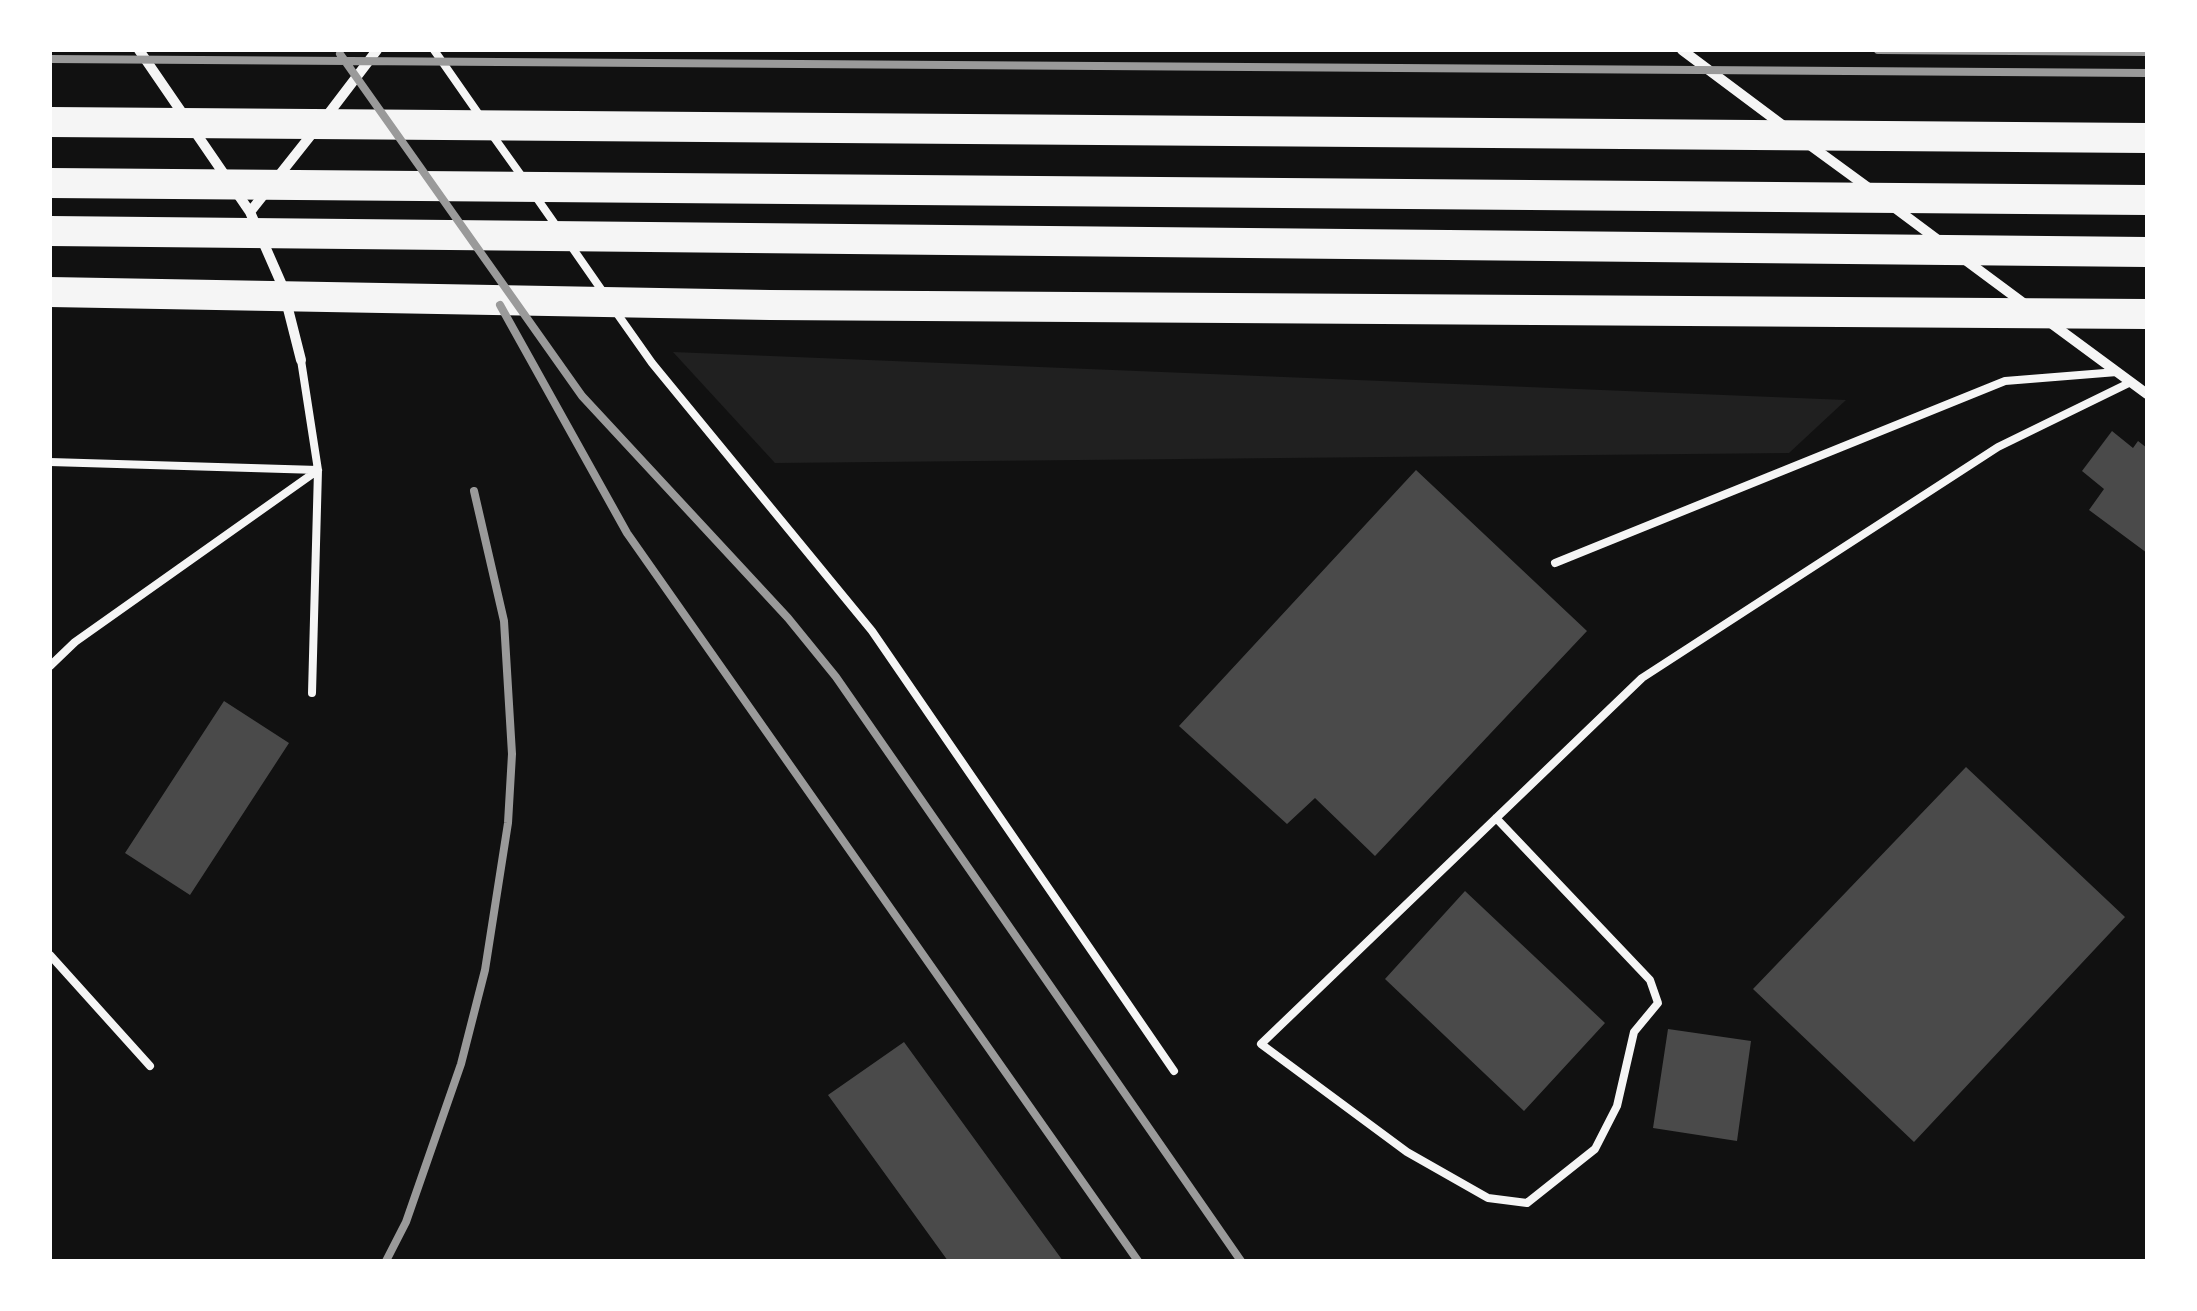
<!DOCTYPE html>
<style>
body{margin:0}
#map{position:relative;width:2197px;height:1311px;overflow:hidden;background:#111;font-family:"PT Sans Narrow",sans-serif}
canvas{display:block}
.frame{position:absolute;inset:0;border:52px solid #fff;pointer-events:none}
</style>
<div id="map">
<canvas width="2197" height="1311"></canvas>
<div class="frame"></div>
</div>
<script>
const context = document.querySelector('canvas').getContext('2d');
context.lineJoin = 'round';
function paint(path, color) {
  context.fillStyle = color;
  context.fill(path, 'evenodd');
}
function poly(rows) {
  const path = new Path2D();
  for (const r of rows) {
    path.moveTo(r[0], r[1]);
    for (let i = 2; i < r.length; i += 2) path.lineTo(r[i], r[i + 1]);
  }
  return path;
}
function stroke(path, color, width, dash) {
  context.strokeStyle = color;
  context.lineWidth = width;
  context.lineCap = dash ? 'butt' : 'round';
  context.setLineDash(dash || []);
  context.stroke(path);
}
paint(poly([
 [673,352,1846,400,1789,453,775,463]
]), '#202020');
paint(poly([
 [2112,431,2133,448,2138,441,2147,448,2147,553,2089,510,2104,489,2082,471],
 [1416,470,1587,631,1375,856,1315,798,1287,824,1179,726],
 [224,701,289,743,190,895,125,853],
 [1966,767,2125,917,1914,1142,1753,989],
 [1465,891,1605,1023,1524,1111,1385,979],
 [1668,1029,1751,1041,1737,1141,1653,1128],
 [904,1042,1063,1261,948,1261,828,1095]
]), '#4a4a4a');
stroke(poly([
 [434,50,480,116],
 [493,136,523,178],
 [536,197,557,227],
 [571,246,603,292],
 [616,312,652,363,872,631,1174,1071],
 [301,360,318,470,312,693],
 [50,462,318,470],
 [1555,563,2005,381,2117,372],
 [50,666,75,642,318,470],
 [1496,818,1650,980,1658,1003,1634,1032,1617,1106,1595,1149,1527,1203,1488,1198,1407,1152,1261,1044,1642,678,1998,447,2131,382],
 [50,955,150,1066]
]), '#f5f5f5', 8);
stroke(poly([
 [139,50,250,212,282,285,301,360],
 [1682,50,1785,127],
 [326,117,377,50],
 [1807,143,1870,189],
 [1891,205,1942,243],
 [250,212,315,130],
 [1964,259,2026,305],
 [2048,321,2147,394]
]), '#f5f5f5', 10);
stroke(poly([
 [50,122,2147,138],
 [50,183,2147,200],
 [50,231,2147,252],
 [50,292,770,305,2147,314]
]), '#f5f5f5', 30);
stroke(poly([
 [1878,50,2147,52],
 [340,54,582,396,788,618,836,677,1241,1261],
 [50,59,2147,73],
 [500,305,627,533,1138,1261],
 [386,1261,406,1222,461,1064,485,970,508,823,512,754,504,621,474,491]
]), '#9a9a9a', 8);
</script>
